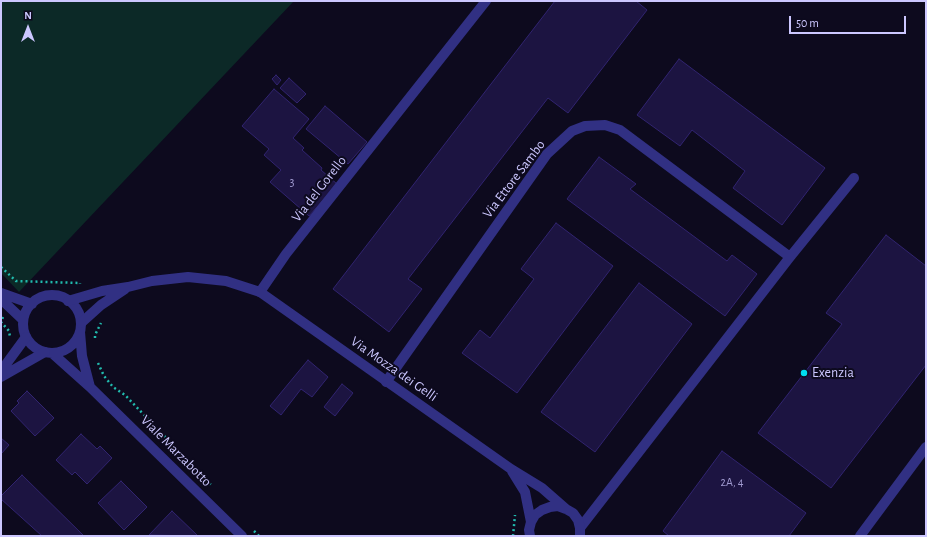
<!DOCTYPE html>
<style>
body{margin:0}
#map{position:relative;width:927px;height:537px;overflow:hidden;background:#0d0a1e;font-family:"Alegreya Sans",sans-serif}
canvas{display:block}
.frame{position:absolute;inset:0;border:2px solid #ccc7ff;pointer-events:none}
.north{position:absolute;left:8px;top:8px;width:40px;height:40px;-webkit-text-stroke:3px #0d0a1e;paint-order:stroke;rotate:0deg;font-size:11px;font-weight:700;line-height:16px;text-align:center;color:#ccc7ff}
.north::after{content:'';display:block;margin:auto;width:14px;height:18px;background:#ccc7ff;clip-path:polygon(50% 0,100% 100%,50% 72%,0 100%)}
.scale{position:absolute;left:789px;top:16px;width:117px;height:18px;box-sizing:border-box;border:2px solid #ccc7ff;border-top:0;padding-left:5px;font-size:12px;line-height:14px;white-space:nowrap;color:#ccc7ff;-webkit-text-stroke:3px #0d0a1e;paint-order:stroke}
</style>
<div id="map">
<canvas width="927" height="537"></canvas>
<div class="frame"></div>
<div class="north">N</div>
<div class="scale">50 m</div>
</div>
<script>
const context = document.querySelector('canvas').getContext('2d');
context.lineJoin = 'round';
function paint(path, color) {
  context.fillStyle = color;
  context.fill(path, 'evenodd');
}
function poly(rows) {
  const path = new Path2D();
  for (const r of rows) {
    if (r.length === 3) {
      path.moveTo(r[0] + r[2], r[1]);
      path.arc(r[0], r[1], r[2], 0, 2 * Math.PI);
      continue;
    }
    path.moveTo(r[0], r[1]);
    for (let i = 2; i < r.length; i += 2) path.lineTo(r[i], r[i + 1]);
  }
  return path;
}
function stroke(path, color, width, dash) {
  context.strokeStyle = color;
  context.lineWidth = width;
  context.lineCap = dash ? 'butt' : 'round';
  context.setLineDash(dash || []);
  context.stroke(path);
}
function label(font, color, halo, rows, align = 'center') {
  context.font = font + ' "Alegreya Sans",sans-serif';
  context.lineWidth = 4;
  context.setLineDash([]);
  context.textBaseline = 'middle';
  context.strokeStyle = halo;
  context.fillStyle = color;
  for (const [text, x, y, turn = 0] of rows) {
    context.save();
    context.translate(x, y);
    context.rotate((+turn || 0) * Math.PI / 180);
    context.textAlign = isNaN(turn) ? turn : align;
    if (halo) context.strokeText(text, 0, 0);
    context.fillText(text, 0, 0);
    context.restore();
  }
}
paint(poly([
 [1,1,294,1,19,292,1,273]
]), '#0c2927');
const building = poly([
 [555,1,636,1,647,10,568,113,548,98,408,279,422,289,389,332,333,289,555,1],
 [679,59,825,168,782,225,733,188,745,171,692,130,680,146,637,115,679,59],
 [276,75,281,80,277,85,272,79,276,75],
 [289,78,306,94,297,103,280,88,289,78],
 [274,89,309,119,293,138,304,148,302,150,322,168,321,170,337,184,309,216,270,182,281,170,264,155,269,149,242,126,274,89],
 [325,106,367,142,348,164,306,129,325,106],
 [599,157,636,184,630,189,727,261,732,255,757,274,725,316,567,199,599,157],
 [556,223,613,266,517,393,462,353,480,330,490,338,534,279,521,269,556,223],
 [886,235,926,266,926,365,831,488,758,433,842,324,826,313,886,235],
 [639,283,692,324,595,452,541,412,639,283],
 [308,360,328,377,312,397,301,389,281,415,270,406,308,360],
 [342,384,353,393,335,416,324,407,342,384],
 [27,391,54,418,35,436,11,411,19,403,17,401,27,391],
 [81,434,97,449,100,446,112,458,87,484,75,472,72,475,56,460,81,434],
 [1,438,9,445,1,454,1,438],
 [722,451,806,513,789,536,669,536,663,531,722,451],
 [22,475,84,536,42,536,1,499,1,496,22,475],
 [121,481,147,507,124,530,98,503,121,481],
 [172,511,198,536,149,535,172,511]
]);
paint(building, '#1c1441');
stroke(building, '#312470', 1);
stroke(poly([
 [1,267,16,281,80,283,80,284],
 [3,317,1,322,9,331,10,337],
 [95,338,95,335,101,323],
 [98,363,104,376,113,387,125,395,212,486],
 [254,531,259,536],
 [513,536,515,515]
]), '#21baad', 2.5, [2, 3]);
stroke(poly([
 [260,292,286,254,486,1],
 [1,293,32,304],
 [52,324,29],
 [1,299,23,320],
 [80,332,82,356,90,387],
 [52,353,90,387,242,536],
 [386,382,547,154,572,131,585,126,605,125,620,130,790,257],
 [580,528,790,257,854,178],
 [860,536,926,447]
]), '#313083', 10);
stroke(poly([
 [68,301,102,291,128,287,152,281,188,277,226,281,260,292,511,469,542,488,566,509],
 [81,323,101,305,125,289],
 [1,371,26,337],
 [1,377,45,352],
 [512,471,525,492,531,522],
 [530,536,529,530,531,522,535,515,542,510,550,507,558,506,566,509,573,513,578,520,580,528,580,536]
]), '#313083', 10);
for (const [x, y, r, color] of [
 [804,373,4,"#00dff2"]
]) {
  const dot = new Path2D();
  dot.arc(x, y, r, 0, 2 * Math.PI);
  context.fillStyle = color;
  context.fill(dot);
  stroke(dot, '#0d0a1e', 1.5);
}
label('12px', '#a09ad0', null, [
 ["3",292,182],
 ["2A, 4",732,482]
]);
label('14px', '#ccc7ff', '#0d0a1e', [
 ["Via Ettore Sambo",514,179,-53],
 ["Via del Gorello",319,189,-52],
 ["Via Mozza dei Gelli",394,369,35],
 ["Viale Marzabotto",176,451,45]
]);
label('14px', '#ccc7ff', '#0d0a1e', [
 ["Exenzia",812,373]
], 'left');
</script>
